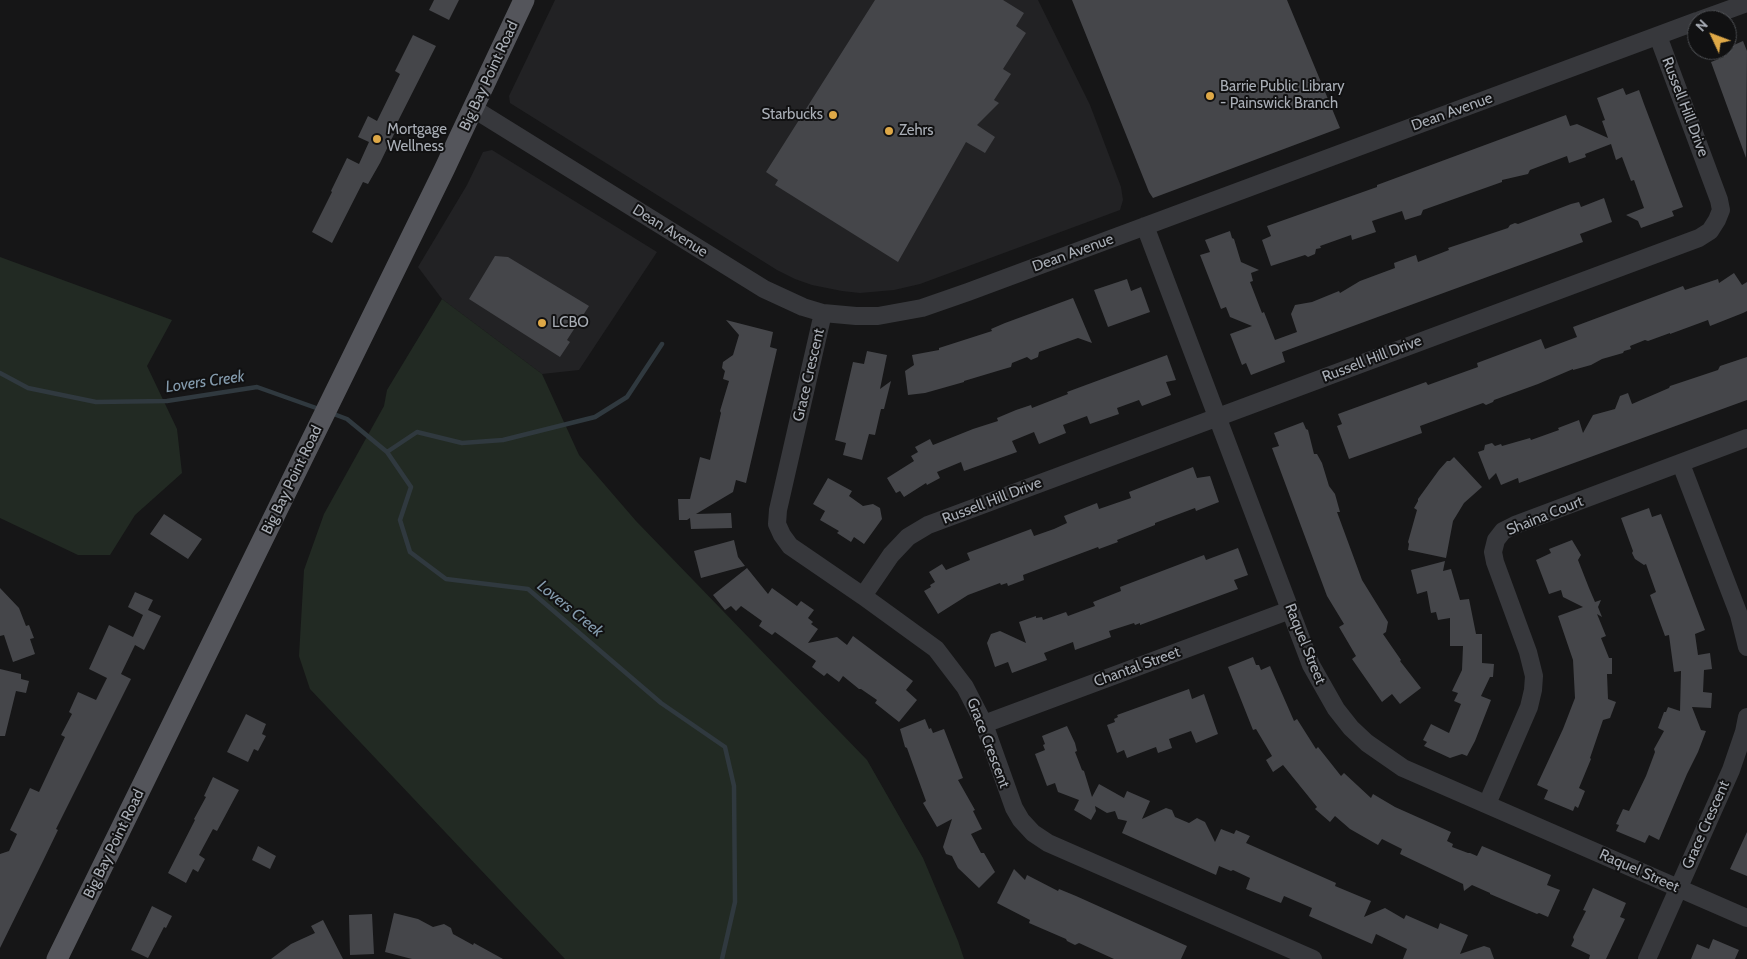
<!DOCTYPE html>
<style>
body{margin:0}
#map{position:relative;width:1747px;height:959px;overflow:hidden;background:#161617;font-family:Cabin,sans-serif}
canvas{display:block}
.north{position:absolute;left:1687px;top:10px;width:50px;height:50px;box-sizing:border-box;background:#111112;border:1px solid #4e5054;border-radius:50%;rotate:313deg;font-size:14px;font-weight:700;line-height:20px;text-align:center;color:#a9aeb6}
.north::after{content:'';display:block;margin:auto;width:18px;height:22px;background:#dea847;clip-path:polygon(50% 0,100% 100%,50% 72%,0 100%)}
</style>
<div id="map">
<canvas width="1747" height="959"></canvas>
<div class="north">N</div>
</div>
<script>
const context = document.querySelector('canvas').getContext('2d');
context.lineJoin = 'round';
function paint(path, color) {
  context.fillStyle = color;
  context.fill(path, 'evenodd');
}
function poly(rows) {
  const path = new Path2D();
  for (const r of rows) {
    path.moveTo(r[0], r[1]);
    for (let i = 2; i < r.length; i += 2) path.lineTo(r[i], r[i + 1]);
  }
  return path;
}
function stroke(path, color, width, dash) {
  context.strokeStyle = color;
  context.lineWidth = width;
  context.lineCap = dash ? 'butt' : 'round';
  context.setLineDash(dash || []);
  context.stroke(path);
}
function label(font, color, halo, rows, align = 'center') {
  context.font = font + ' Cabin,sans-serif';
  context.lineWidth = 4;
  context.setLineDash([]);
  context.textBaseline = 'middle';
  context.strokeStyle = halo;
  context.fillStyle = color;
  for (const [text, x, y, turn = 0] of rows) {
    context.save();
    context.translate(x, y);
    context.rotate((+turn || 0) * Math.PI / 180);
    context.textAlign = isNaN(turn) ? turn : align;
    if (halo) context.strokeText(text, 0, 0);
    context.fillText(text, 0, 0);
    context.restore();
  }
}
paint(poly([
 [555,0,1038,0,1090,105,1121,187,1123,200,1120,210,920,284,894,290,860,293,842,291,812,285,795,279,777,270,510,103,509,96],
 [492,150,657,252,579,370,542,374,442,299,418,267,467,185,483,152]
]), '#222224');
paint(poly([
 [0,257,172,320,147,366,177,429,182,473,135,515,110,555,78,555,0,518],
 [442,299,542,374,579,455,636,521,867,760,923,858,958,941,964,959,565,959,310,689,299,656,304,570,324,514,384,406,387,390]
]), '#222a23');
stroke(poly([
 [0,373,28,388,96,402,167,401,257,387,319,409],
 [331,413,347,419,387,452,411,487,400,520,410,552,446,579,528,589,661,703,725,747,734,786,735,902,722,959],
 [387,452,417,432,462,443,503,440,595,417,627,397,662,344]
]), '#30393f', 4.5);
paint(poly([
 [434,0,459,0,449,20,429,10],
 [875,0,1003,0,1024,13,1016,26,1026,33,1003,69,1011,74,994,100,999,103,977,125,995,137,985,153,966,142,898,262,775,185,778,180,766,172],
 [1072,0,1287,0,1340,128,1153,198,1149,192],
 [413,35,436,46,394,129,396,130,380,163,368,184,363,182,332,243,312,232,332,192,331,191,347,158,359,164,369,142,358,137,368,116,377,121,400,74,395,71],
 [1743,41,1747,51,1746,158,1711,62,1724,57,1723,56,1725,55,1723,50,1727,50,1727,48],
 [1623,88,1626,95,1639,90,1644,104,1683,207,1672,211,1674,216,1641,228,1638,221,1626,215,1644,208,1634,180,1631,181,1622,157,1616,160,1611,144,1585,154,1586,157,1569,163,1567,156,1530,170,1528,174,1502,180,1502,182,1423,210,1421,215,1405,220,1402,211,1372,221,1376,232,1352,240,1351,235,1320,246,1321,248,1316,249,1315,254,1308,257,1305,255,1271,266,1262,240,1271,236,1267,226,1377,187,1377,185,1566,115,1570,126,1577,124,1608,138,1602,121,1605,120,1597,98],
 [1604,198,1612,222,1580,234,1583,242,1282,352,1285,362,1251,375,1246,363,1242,365,1230,334,1252,326,1230,317,1226,307,1221,309,1200,255,1210,252,1205,240,1230,231,1232,238,1234,239,1241,262,1259,270,1251,273,1253,281,1250,282,1262,313,1264,312,1275,340,1297,332,1291,314,1295,305,1312,302,1339,291,1340,293,1360,281,1395,268,1394,263,1416,255,1418,262,1449,250,1448,248,1508,228,1510,225,1515,223,1518,224,1571,204,1579,202,1581,207],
 [495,256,508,257,589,306,567,340,570,342,560,357,469,299],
 [1734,273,1742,285,1747,282,1747,311,1743,313,1710,326,1708,320,1670,334,1670,333,1648,341,1645,340,1630,346,1631,349,1624,351,1623,353,1602,359,1591,365,1573,370,1573,369,1538,384,1494,400,1493,402,1486,405,1483,403,1420,426,1422,433,1349,459,1337,426,1342,424,1338,414,1426,382,1428,385,1478,367,1477,363,1541,339,1545,349,1577,337,1573,327,1683,286,1685,290,1718,279,1719,283],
 [1127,279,1131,291,1141,287,1150,312,1108,327,1094,290],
 [1073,298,1092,343,1078,338,1039,352,1038,357,1031,360,1027,357,1012,363,1011,367,1004,369,964,381,964,382,925,393,908,395,905,371,914,365,912,355,939,350,939,348,992,331,991,329,1005,323],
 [726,320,773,332,770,347,777,349,746,483,736,480,733,492,696,514,731,513,732,528,691,529,690,518,687,520,679,520,678,499,690,499,700,457,710,460,721,413,720,411,729,381,723,379,725,371,722,368,723,362,733,355,739,335],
 [867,351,887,355,880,389,891,381,884,409,881,409,875,435,869,434,862,460,843,455,846,443,835,440,853,362,864,364],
 [1167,355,1176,380,1166,382,1171,395,1142,406,1139,400,1117,408,1119,414,1090,424,1087,416,1063,425,1066,433,1039,444,1034,432,1012,441,1017,452,964,471,961,462,937,472,940,478,927,485,926,483,904,497,900,491,896,493,887,478,914,461,911,456,918,452,915,447,930,439,933,445,973,429,998,421,997,418,1016,410,1031,405,1032,408,1068,394,1067,392],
 [1747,357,1747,400,1519,483,1518,478,1501,485,1496,473,1489,480,1478,452,1484,450,1485,445,1492,443,1495,446,1501,444,1502,446,1530,438,1531,440,1559,430,1558,428,1579,420,1583,433,1593,415,1615,409,1620,396,1628,393,1632,404,1669,388,1670,386,1718,370,1720,366],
 [1303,422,1306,429,1308,430,1314,454,1317,454,1322,463,1329,486,1335,494,1340,512,1337,512,1362,580,1388,622,1386,632,1383,634,1401,660,1400,661,1421,688,1400,704,1392,694,1382,702,1352,659,1356,656,1339,627,1344,624,1327,596,1272,448,1279,446,1274,433],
 [1454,457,1482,487,1464,503,1453,521,1446,558,1408,550,1409,544,1408,542,1417,510,1414,508,1418,501,1418,499,1439,470,1447,461,1450,461],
 [1193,467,1197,478,1210,476,1219,502,1196,511,1195,508,1155,523,1155,525,1117,540,1118,542,1099,549,1098,547,1023,575,1024,580,1008,586,1007,583,1001,585,1000,583,968,595,938,614,924,591,931,587,930,585,935,582,929,572,942,564,946,570,970,560,967,553,1031,529,1034,536,1054,529,1067,523,1064,516,1097,503,1099,509,1131,498,1129,492],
 [828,478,852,491,849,496,863,506,873,504,880,508,882,519,864,544,854,537,851,542,837,533,839,531,820,520,825,511,813,504],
 [1649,508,1652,517,1661,514,1705,630,1695,634,1698,655,1710,653,1712,669,1704,670,1703,692,1712,693,1711,708,1692,707,1701,730,1706,731,1698,752,1687,774,1659,840,1649,835,1645,843,1616,831,1619,825,1616,824,1623,809,1629,811,1646,776,1655,752,1654,749,1664,731,1658,728,1664,712,1666,712,1668,707,1680,711,1681,671,1674,672,1669,635,1665,636,1650,595,1656,592,1646,564,1644,565,1635,559,1632,553,1633,551,1621,518],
 [164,514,202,539,188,559,150,534],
 [734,540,738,557,745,566,701,578,694,551],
 [1572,540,1581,555,1578,560,1589,588,1595,602,1601,600,1598,607,1602,617,1597,614,1606,636,1601,638,1609,658,1612,658,1612,674,1607,674,1608,699,1616,702,1610,718,1603,720,1590,758,1591,759,1579,788,1585,791,1578,808,1575,806,1573,811,1544,799,1548,790,1537,785,1563,729,1575,698,1573,660,1558,616,1583,607,1563,597,1561,590,1549,594,1536,560,1551,553,1549,549],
 [1238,548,1248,575,1234,580,1238,589,1140,625,1140,623,1135,625,1134,623,1109,631,1111,637,1075,650,1073,642,1044,653,1047,660,1012,673,1008,662,995,667,987,643,991,634,1000,631,1026,643,1019,622,1036,616,1036,618,1042,617,1043,620,1066,612,1068,616,1095,606,1093,602,1121,591,1120,587,1204,555,1206,560],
 [1445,561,1443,571,1451,569,1460,600,1469,599,1476,634,1482,634,1482,663,1494,664,1493,677,1490,677,1481,696,1491,700,1475,741,1467,756,1462,754,1450,758,1424,746,1427,742,1423,740,1431,724,1449,733,1461,704,1454,701,1458,693,1452,691,1462,670,1463,646,1450,646,1450,618,1438,620,1436,612,1431,613,1427,591,1417,594,1411,570],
 [747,568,768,594,772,588,797,606,801,601,814,610,808,618,813,622,811,624,818,629,808,643,837,637,847,645,853,636,913,681,906,690,917,700,899,722,875,703,877,700,861,689,859,689,843,676,839,682,827,673,824,676,812,667,816,661,775,632,772,635,759,626,762,621,741,606,736,611,731,606,725,610,713,595],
 [0,588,19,608,26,626,29,625,34,638,30,639,35,654,13,662,4,635,0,636],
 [135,592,153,600,148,610,161,616,144,650,135,645,121,674,131,679,56,829,58,830,43,861,0,948,0,854,9,851,17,834,10,830,30,788,39,792,54,760,65,737,61,735,72,714,69,712,78,692,96,700,107,678,89,669,109,625,133,637,143,615,128,607],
 [1253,657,1256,665,1259,665,1261,670,1270,666,1294,721,1297,719,1316,749,1318,747,1341,776,1344,773,1371,798,1373,794,1395,807,1451,832,1447,841,1453,844,1452,847,1468,853,1470,853,1477,856,1482,846,1551,875,1547,885,1560,890,1548,917,1539,913,1537,914,1490,894,1490,893,1472,885,1464,891,1463,884,1400,854,1402,849,1382,839,1378,845,1350,829,1335,816,1330,822,1315,809,1317,807,1283,765,1273,772,1266,760,1272,756,1256,729,1253,730,1228,667],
 [0,669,21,674,21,679,29,681,26,693,16,691,5,736,0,736],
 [1189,689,1192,699,1204,694,1218,734,1196,743,1191,731,1169,739,1172,748,1158,753,1156,747,1127,758,1124,750,1117,753,1107,725,1115,722,1114,719,1118,717,1117,715],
 [246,714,266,724,262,734,266,736,258,751,254,749,248,762,227,752],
 [925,719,929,729,931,728,933,733,944,729,963,778,958,780,975,810,973,811,982,829,971,834,981,853,984,853,995,872,979,888,958,868,952,856,946,854,943,847,952,819,937,827,923,803,926,801,907,748,905,747,900,729],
 [1067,726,1075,743,1077,751,1075,752,1082,770,1084,771,1092,797,1099,784,1124,798,1127,791,1150,801,1142,819,1166,808,1172,810,1175,817,1189,823,1197,818,1205,822,1215,842,1221,829,1234,834,1236,830,1250,836,1246,843,1336,883,1335,886,1371,901,1364,917,1385,908,1404,919,1406,915,1438,929,1440,923,1468,935,1460,954,1484,946,1490,948,1494,959,1403,959,1407,949,1376,934,1372,944,1309,916,1312,908,1284,896,1281,903,1246,889,1250,878,1233,870,1231,871,1219,866,1216,875,1122,833,1127,821,1118,819,1115,811,1107,813,1095,806,1096,811,1091,820,1074,810,1079,800,1058,792,1055,783,1047,786,1035,754,1045,750,1043,745,1045,744,1042,736],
 [213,777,239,790,217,831,213,829,199,855,205,859,198,872,193,869,186,883,168,873,195,820,194,819,206,797,204,796],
 [1747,832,1747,876,1730,869],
 [258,846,276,856,270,869,252,860],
 [1014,869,1025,880,1027,875,1058,891,1059,889,1076,896,1187,946,1181,959,1114,959,1079,943,1075,945,1067,941,1066,939,1029,923,1030,920,997,903],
 [1593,888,1626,903,1620,917,1625,919,1606,959,1589,959,1590,955,1571,946,1574,940,1573,937,1586,911,1583,910],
 [152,906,172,916,166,928,164,927,148,958,131,950],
 [394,913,418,919,433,927,444,924,451,928,453,934,473,945,474,943,503,959,412,959,385,952],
 [372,914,374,954,350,955,349,915],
 [323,920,343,959,271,959,291,944,315,933,311,926],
 [1713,939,1739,950,1735,959,1691,959,1697,944,1709,949]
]), '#45464a');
stroke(poly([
 [1700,20,1747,3],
 [474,109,764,289,803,307,823,313,856,316,878,316,922,308,968,292,1697,21],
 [1145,226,1311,665,1336,709,1351,728,1367,743,1403,768,1747,918],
 [823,313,778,510,777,524,782,535,790,546,863,596,936,649,965,687,984,724,1014,808,1021,820,1033,833,1048,843,1313,959],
 [1681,464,1739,615,1747,647],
 [863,596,891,555,908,537,928,525,1699,238,1710,231,1717,220,1721,210,1719,200,1658,36],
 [984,724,1290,610],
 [1487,804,1529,707,1533,690,1534,676,1528,652,1495,562,1493,552,1496,540,1503,531,1515,525,1747,438],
 [1647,959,1731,770,1744,732,1747,717]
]), '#37383c', 18);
stroke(poly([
 [57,959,444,170,524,0]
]), '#54555b', 21);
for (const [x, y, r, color] of [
 [1210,96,5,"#dea847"],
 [833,115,5,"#dea847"],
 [889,131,5,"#dea847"],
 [377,139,5,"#dea847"],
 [542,323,5,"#dea847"]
]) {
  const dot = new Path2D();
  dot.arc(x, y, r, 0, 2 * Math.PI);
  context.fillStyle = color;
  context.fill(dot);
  stroke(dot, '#111112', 2);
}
label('15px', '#a9aeb6', '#111112', [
 ["Big Bay Point Road",489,76,-65],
 ["Russell Hill Drive",1685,107,69],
 ["Dean Avenue",1452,112,-20],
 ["Dean Avenue",670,231,32],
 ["Dean Avenue",1073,253,-20],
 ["Russell Hill Drive",1372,359,-21],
 ["Grace Crescent",809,375,-77],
 ["Big Bay Point Road",292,480,-64],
 ["Russell Hill Drive",992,501,-21],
 ["Shaina Court",1545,516,-22],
 ["Raquel Street",1305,644,68],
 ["Chantal Street",1137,667,-20],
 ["Grace Crescent",988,743,69],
 ["Grace Crescent",1706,825,-66],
 ["Big Bay Point Road",114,844,-64],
 ["Raquel Street",1639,871,24]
]);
label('15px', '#a9aeb6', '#111112', [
 ["Barrie Public Library",1220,87],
 ["- Painswick Branch",1220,104],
 ["Starbucks",823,115,"right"],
 ["Mortgage",387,130],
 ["Wellness",387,147],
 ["Zehrs",899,131],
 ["LCBO",552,323]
], 'left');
label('italic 16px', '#849bad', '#111112', [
 ["Lovers Creek",205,382,-8],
 ["Lovers Creek",570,609,39]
]);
</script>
